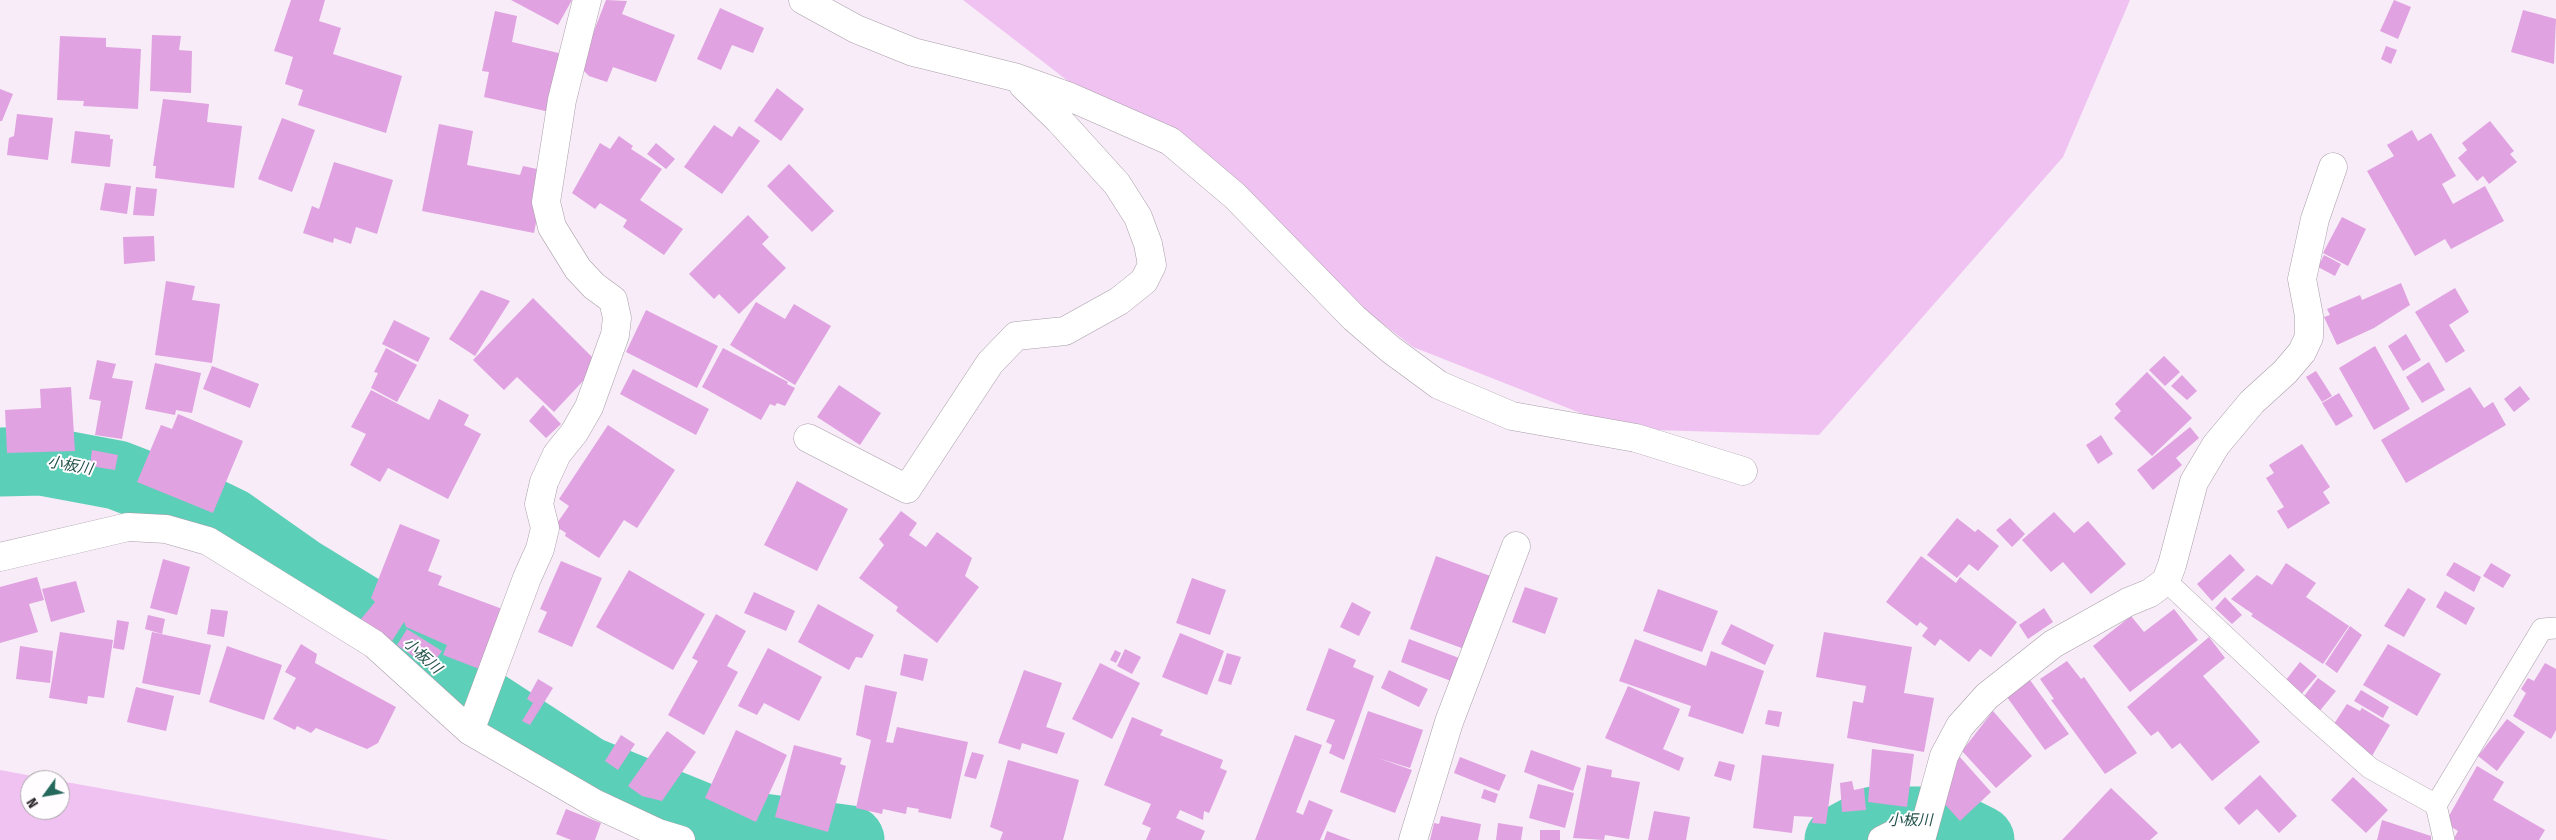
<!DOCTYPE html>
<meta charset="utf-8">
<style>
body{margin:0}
#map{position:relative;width:2556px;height:840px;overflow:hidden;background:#f7ecf7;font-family:"Fira Sans Condensed",sans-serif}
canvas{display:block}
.north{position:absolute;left:20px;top:770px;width:50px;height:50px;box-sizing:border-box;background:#fffdff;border:1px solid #a9a7a9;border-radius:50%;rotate:238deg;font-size:14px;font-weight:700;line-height:20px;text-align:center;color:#292529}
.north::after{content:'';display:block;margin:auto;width:18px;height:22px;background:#24695c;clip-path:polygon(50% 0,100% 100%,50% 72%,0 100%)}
</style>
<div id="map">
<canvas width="2556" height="840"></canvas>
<div class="north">N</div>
</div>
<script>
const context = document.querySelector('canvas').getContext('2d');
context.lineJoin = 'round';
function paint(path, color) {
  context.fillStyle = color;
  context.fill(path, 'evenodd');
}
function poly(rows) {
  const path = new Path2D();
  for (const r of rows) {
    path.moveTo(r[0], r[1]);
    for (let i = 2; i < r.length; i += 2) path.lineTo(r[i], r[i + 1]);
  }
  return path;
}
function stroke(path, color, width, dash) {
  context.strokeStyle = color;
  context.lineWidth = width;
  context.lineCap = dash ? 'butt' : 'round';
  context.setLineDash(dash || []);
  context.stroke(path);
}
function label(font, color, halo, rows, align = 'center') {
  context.font = font + ' "Fira Sans Condensed","Noto Sans JP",sans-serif';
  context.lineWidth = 4;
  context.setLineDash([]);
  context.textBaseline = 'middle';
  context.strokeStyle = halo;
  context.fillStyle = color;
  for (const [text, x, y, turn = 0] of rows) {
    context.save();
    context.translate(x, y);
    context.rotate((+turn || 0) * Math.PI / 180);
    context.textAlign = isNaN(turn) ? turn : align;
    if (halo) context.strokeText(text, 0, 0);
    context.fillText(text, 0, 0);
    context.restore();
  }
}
paint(poly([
 [963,0,2130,0,2063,157,1819,435,1621,429,1413,347],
 [0,770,54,780,30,780,30,810,60,810,60,781,389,840,0,840]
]), '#f0c2f1');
stroke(poly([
 [0,462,42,461,117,475,197,506,230,522,301,572,389,626,452,682,588,771,711,821,850,840],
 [1839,840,1874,821,1942,821,1980,840]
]), '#5bcfb7', 69);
paint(poly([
 [291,0,325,0,319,21,341,28,333,54,402,76,386,133,298,105,303,90,285,84,293,57,274,51],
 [511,0,572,0,558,25],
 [606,0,627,1,622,14,675,35,656,82,613,67,607,82,589,76,580,67],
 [2394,0,2411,7,2398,39,2380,31],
 [720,8,764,28,753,53,732,45,721,70,697,59],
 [2523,10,2556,19,2554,64,2511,52],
 [495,11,517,16,512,42,567,55,554,113,484,97,489,72,482,71],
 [152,35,181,36,179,50,192,51,191,93,150,91],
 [60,36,106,38,106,47,141,49,138,109,83,106,84,101,57,100],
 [2386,46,2397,50,2391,64,2381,59],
 [777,88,804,109,781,141,754,121],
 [0,89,13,94,2,121,0,121],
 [163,99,209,104,207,122,242,126,234,188,155,178,156,166,153,166],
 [17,114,53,118,48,160,7,155,9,138,14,136],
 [282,118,315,130,292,192,258,179],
 [2490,121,2514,151,2510,154,2517,162,2489,184,2483,176,2477,181,2458,158,2467,150,2462,143],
 [439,124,473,131,467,165,520,175,523,166,546,171,534,233,422,211],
 [714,125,732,137,739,126,760,141,722,194,684,167],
 [2412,130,2418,141,2431,133,2456,176,2442,184,2453,204,2485,186,2504,221,2451,249,2445,239,2415,256,2367,171,2394,156,2387,145],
 [75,131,110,135,110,139,113,139,110,167,71,163],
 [619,136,633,146,631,149,662,169,640,200,683,229,664,255,623,227,627,220,600,203,595,209,572,193,600,143,610,149],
 [656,143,675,159,666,169,647,154],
 [334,162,393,180,377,234,356,227,351,244,334,238,333,243,303,233,312,206,319,209],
 [789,164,834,211,812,232,767,186],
 [105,183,131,186,127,214,100,210],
 [136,187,157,189,154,216,133,215],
 [748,215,769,237,762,244,786,268,739,314,719,294,714,299,689,274],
 [2342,217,2366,229,2348,266,2323,253],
 [154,236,155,261,124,264,123,237],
 [2324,255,2341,264,2335,276,2318,267],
 [166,281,195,286,192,300,220,304,212,363,155,355],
 [2401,283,2410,305,2374,328,2337,345,2324,317,2330,315,2327,309,2360,295,2362,300],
 [2455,288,2469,312,2449,325,2465,351,2446,363,2415,312],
 [481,290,510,301,475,356,449,339],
 [533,298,599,364,554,412,517,377,504,390,473,360],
 [756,302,785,319,794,304,831,326,795,385,730,345],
 [646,310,718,346,697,388,626,352],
 [394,320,430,338,418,362,382,344],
 [2406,334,2421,360,2403,371,2388,346],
 [2375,346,2410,409,2374,430,2339,368],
 [386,348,417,365,397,402,371,388,378,373,374,372],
 [723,348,788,382,787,384,795,388,785,406,777,403,775,406,770,404,761,420,702,387],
 [2164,356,2180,372,2165,386,2149,370],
 [97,360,116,364,112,378,133,381,122,439,95,435,101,401,89,399],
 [2429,362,2445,390,2422,403,2406,377],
 [155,363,201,373,192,413,176,410,175,415,145,409],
 [212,366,259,384,250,408,203,389],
 [633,369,709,409,696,435,620,394],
 [2316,371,2332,396,2322,402,2306,377],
 [2147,372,2192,418,2152,456,2114,418,2121,411,2115,404],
 [2182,375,2197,391,2187,400,2171,386],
 [839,385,881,413,860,445,817,417],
 [2520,386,2530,399,2514,412,2504,399],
 [71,387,75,451,7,453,5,410,41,408,40,389],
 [2470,387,2484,408,2493,402,2506,425,2406,483,2381,440],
 [371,390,429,420,439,399,469,415,464,425,481,434,448,499,388,468,380,482,350,465,366,434,351,427],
 [2339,393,2353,416,2336,426,2322,403],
 [543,405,561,424,546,438,529,421],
 [178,414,243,441,213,513,137,482,161,425,172,429],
 [608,425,675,470,637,528,624,520,599,558,565,536,566,533,555,526,569,506,559,499],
 [2190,427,2199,438,2176,458,2182,465,2153,490,2137,470],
 [2101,435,2113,454,2098,464,2086,445],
 [2302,444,2330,487,2323,492,2330,503,2288,529,2277,511,2284,507,2266,478,2274,473,2269,465],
 [92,450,118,455,115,470,90,466],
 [797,481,848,509,817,571,764,545],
 [901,511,917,523,909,535,926,547,937,532,972,558,965,576,979,587,937,643,896,611,898,607,859,578,884,545,879,539],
 [2054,512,2074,533,2088,521,2126,564,2091,594,2063,562,2051,572,2022,540],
 [1957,518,1975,532,1978,529,1999,546,1978,571,1969,564,1957,578,1927,555],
 [2010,518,2025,534,2012,547,1996,530],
 [400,524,440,540,428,571,442,576,438,585,505,610,482,670,443,655,447,645,406,627,404,622,392,641,361,619,375,602,371,598],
 [2230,554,2245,570,2212,601,2197,584],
 [1436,556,1493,577,1467,650,1410,629],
 [1921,556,1956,583,1960,577,2017,622,1991,657,1980,649,1969,662,1940,639,1935,646,1922,636,1928,628,1920,622,1917,626,1886,602],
 [163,559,190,567,177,615,150,608],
 [561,561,602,578,572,647,538,632,547,612,540,609],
 [2454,562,2481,577,2474,592,2446,575],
 [2286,563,2316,583,2306,597,2349,626,2323,664,2251,616,2253,614,2231,599,2257,575,2272,585],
 [2491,563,2511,575,2503,588,2483,576],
 [629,570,705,614,673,670,596,627],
 [37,577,44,600,29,604,38,632,0,643,0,587],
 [1192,578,1226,590,1210,635,1176,623],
 [76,581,85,612,51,622,42,589],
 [1525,587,1558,598,1545,634,1512,622],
 [2408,588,2426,599,2404,637,2384,626],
 [1658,589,1718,611,1702,652,1643,631],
 [2445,591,2475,608,2466,625,2436,607],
 [754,592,795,611,786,631,744,613],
 [2225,597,2242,615,2232,624,2215,608],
 [1352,602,1371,612,1359,636,1340,627],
 [818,604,874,635,862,658,856,657,849,670,798,642],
 [2044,608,2053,622,2028,639,2019,625],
 [211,609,228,611,224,637,207,634],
 [2174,609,2198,640,2130,692,2093,646,2131,616,2144,632],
 [716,614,746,631,727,666,738,672,704,735,668,715,698,661,692,658],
 [148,615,165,619,162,634,145,629],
 [117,620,129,622,124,650,113,648],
 [1731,624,1774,645,1765,665,1721,644],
 [2350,626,2362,635,2337,673,2325,664],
 [407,629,442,651,430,668,397,645],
 [60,632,113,640,104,698,88,696,87,704,49,698],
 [152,632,211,645,200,695,142,683],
 [1824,632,1912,647,1904,693,1934,698,1924,752,1847,738,1853,701,1863,703,1866,686,1816,677],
 [1180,633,1224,651,1207,695,1162,677],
 [2209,637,2225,658,2203,676,2260,742,2212,781,2180,743,2172,749,2158,731,2151,736,2127,707],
 [1409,639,1459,658,1451,681,1401,662],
 [1635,639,1706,666,1711,651,1764,671,1743,734,1688,716,1691,706,1619,681],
 [301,644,317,654,315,663,396,707,378,743,367,749,316,728,311,733,297,726,295,730,273,719,296,678,285,672],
 [2388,644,2441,674,2417,716,2363,685],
 [20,646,53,651,50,683,16,679],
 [227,646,282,665,264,720,209,702],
 [768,648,822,677,799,721,764,703,757,715,738,706],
 [1329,648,1356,660,1353,667,1374,676,1344,760,1329,753,1332,745,1326,742,1335,720,1306,710],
 [1125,649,1141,657,1132,674,1117,666],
 [1115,650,1121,653,1116,663,1110,660],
 [1227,653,1241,657,1231,685,1218,681],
 [904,654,928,659,923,681,900,675],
 [2067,661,2081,679,2084,677,2137,753,2105,774,2051,700,2054,699,2040,679],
 [2300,662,2317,676,2298,698,2282,685],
 [1100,663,1140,683,1112,739,1072,719],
 [2545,663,2556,669,2556,730,2551,739,2513,716,2526,693,2521,689,2528,678,2534,681],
 [1024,670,1062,683,1046,727,1065,733,1057,754,1022,743,1020,750,998,743],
 [1389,670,1428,689,1419,707,1381,688],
 [2318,678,2336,691,2318,713,2301,700],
 [538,679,553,688,530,725,522,721,533,703,527,699],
 [2030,680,2069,734,2045,750,2007,697],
 [865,685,897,692,886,742,893,743,897,727,968,742,951,819,918,812,919,809,907,807,906,814,883,809,882,814,856,808,871,740,856,735],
 [1628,686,1680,709,1663,749,1684,758,1679,771,1605,738],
 [136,687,174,696,166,731,127,722],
 [2361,690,2389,707,2383,718,2354,701],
 [2347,704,2360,711,2362,708,2390,725,2372,756,2330,730],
 [1768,710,1782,712,1779,727,1765,724],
 [1368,711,1423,730,1410,768,1378,758,1412,770,1395,813,1340,792],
 [1993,711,2032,756,1996,788,1962,751],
 [1132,717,1163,730,1160,735,1223,760,1220,768,1227,771,1209,813,1204,811,1203,820,1180,810,1176,818,1205,831,1201,840,1146,840,1151,828,1142,824,1151,804,1104,785],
 [2507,719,2525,732,2497,771,2478,756],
 [736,730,787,755,756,822,705,798],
 [667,731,696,752,662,801,642,796,628,786],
 [621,735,635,744,618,770,605,761],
 [1295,735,1322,745,1296,812,1303,815,1309,800,1333,810,1320,840,1255,840],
 [794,745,842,758,840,764,846,766,828,832,775,817],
 [1872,749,1914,754,1907,807,1868,802],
 [1531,750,1581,768,1573,791,1524,772],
 [972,752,984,755,976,779,964,776],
 [1762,755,1834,764,1826,824,1812,823,1813,817,1794,816,1792,833,1753,828],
 [1959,756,1991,792,1960,821,1941,800],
 [1460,757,1506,775,1499,791,1454,773],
 [1008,760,1079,780,1063,840,1000,840,1003,832,990,827],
 [1719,761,1735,765,1731,781,1714,776],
 [1587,765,1612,770,1611,777,1640,782,1629,839,1605,835,1604,840,1573,838],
 [2477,766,2504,782,2493,800,2545,830,2539,840,2453,840,2458,831,2445,823],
 [2260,775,2297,816,2279,833,2257,809,2239,825,2224,808],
 [2353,777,2388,810,2366,833,2331,800],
 [1852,781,1854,790,1864,788,1866,810,1842,812,1840,783],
 [1538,784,1574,793,1565,828,1529,818],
 [2111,788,2158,833,2150,840,2062,840],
 [1484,789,1498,794,1495,803,1481,798],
 [566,809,601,823,595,840,571,840,556,834],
 [1654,811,1690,817,1686,840,1648,840],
 [1441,816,1481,824,1478,840,1430,840,1434,823,1439,824],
 [2382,820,2431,836,2431,840,2377,840],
 [1498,823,1523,827,1521,840,1496,840],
 [1540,830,1560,830,1560,840,1540,840],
 [1327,831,1351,840,1324,840]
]), '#e0a2e1');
const lane = poly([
 [2166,581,2305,711,2370,768,2436,805,2542,629,2556,628],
 [2436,805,2444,840]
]);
const street = poly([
 [803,0,856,29,913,52,1014,77,1070,97,1170,141,1235,196,1354,318,1390,349,1439,385,1512,416,1636,438,1743,471],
 [808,438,907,489,990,363,1016,336,1065,331,1119,301,1144,281,1152,265,1148,244,1138,217,1117,184,1059,120,1023,85],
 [0,557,128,527,166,529,208,541,374,644,470,731,596,804,658,833,681,840],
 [470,731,527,578,540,549,545,528,539,504,544,482,557,454,574,433,589,407,615,335,617,318,613,300,594,286,578,269,552,227,546,202,562,100,587,0],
 [1413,840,1449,722,1516,546],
 [1882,840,1892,835,1917,840],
 [1921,840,1944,756,1960,726,1987,696,2053,644,2128,602,2150,593,2166,581,2172,565,2194,482,2216,445,2252,402,2285,372,2302,352,2309,337,2309,316,2302,279,2315,219,2333,167]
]);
stroke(lane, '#a99fa9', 22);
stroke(street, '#a99fa9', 29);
stroke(lane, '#fff', 21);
stroke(street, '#fff', 28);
label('italic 15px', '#205248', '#fffdff', [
 ["小板川",70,466,10],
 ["小板川",422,656,42],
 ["小板川",1910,821]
]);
</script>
